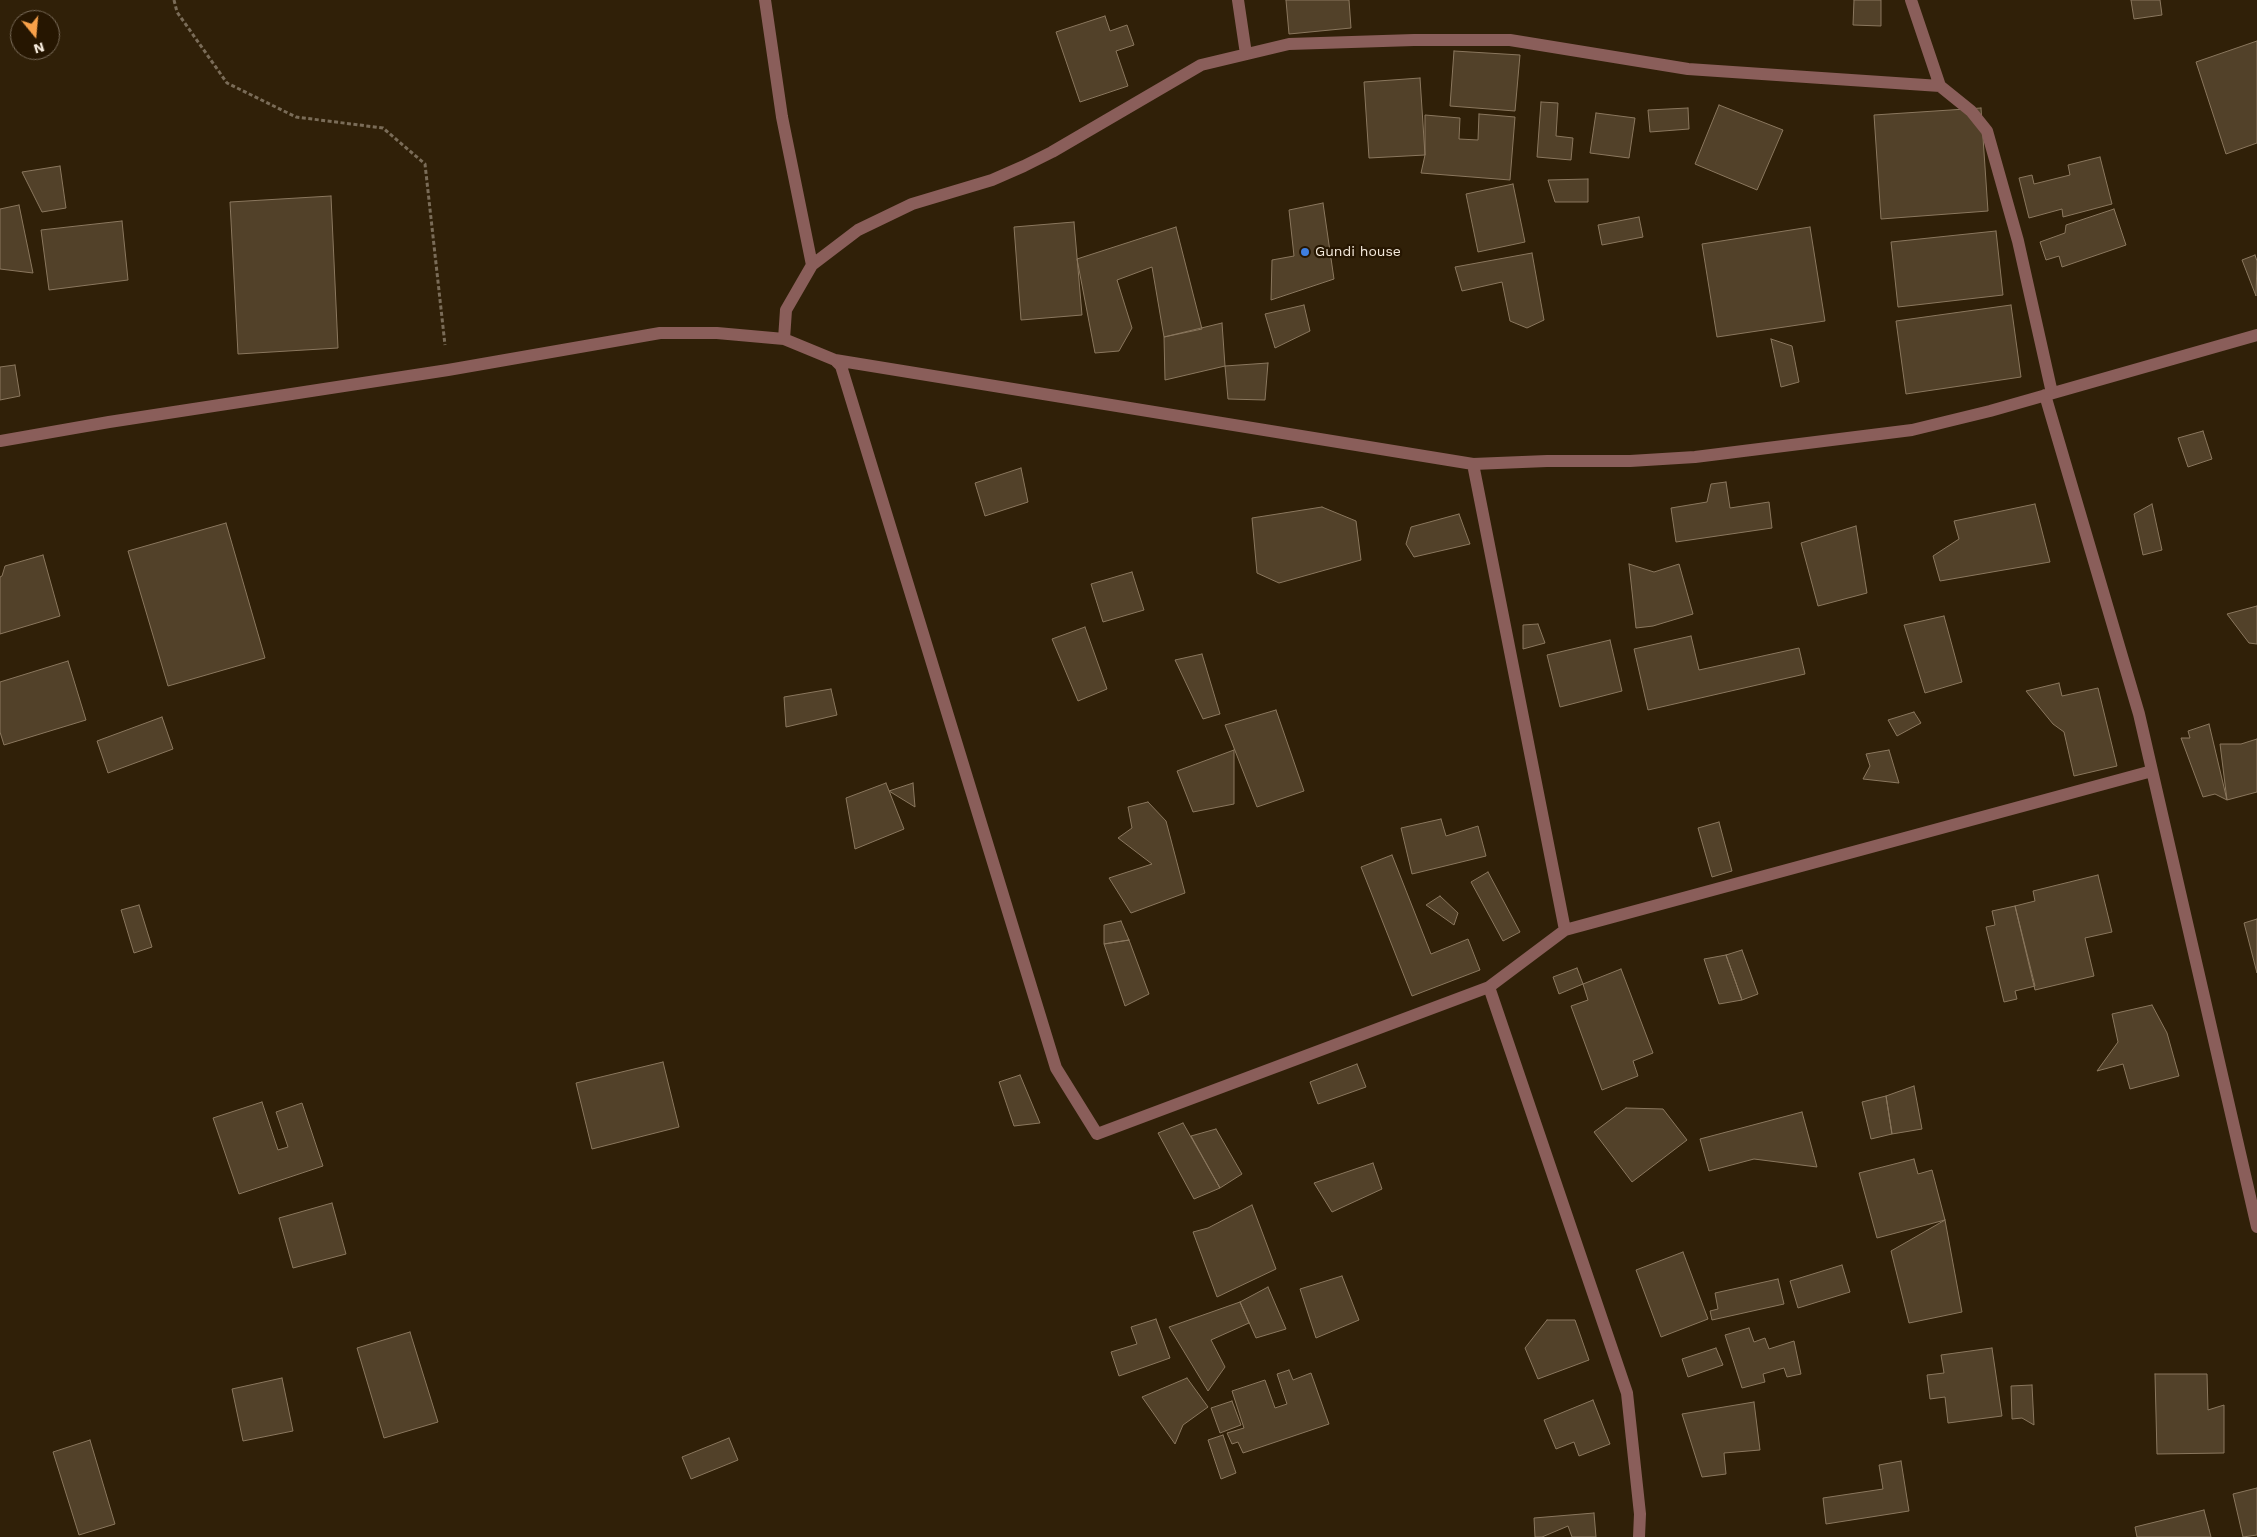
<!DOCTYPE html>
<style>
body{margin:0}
#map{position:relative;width:2257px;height:1537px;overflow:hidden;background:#302008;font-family:"Work Sans",sans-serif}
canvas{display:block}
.north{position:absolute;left:10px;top:10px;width:50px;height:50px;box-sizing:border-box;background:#261601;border:1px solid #796b59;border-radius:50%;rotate:163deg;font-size:14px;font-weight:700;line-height:20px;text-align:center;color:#f5eadc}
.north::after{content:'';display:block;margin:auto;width:18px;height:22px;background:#f8a14a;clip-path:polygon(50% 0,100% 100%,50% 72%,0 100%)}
</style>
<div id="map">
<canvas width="2257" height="1537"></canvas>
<div class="north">N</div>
</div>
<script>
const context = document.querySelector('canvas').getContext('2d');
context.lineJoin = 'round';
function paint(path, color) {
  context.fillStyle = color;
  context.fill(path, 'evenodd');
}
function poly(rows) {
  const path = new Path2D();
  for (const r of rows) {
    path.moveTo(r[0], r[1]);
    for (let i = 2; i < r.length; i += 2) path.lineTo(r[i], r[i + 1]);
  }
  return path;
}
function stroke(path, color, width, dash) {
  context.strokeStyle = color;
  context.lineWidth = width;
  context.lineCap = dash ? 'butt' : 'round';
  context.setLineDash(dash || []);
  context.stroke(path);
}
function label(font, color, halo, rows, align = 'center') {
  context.font = font + ' "Work Sans",sans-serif';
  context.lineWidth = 4.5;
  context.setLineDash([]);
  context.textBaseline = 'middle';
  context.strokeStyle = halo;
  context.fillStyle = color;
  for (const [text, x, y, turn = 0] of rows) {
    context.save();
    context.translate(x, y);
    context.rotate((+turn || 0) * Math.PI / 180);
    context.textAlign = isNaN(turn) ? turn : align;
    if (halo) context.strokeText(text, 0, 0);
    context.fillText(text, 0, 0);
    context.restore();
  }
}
const building = poly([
 [1286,0,1349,0,1351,28,1289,34,1286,0],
 [1854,0,1881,0,1881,26,1853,25,1854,0],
 [2131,0,2160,0,2162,15,2134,19,2131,0],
 [1105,16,1110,31,1127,25,1134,45,1116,51,1128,86,1080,102,1056,32,1105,16],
 [2257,41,2257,143,2226,154,2196,62,2257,41],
 [1454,51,1520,55,1515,111,1450,106,1454,51],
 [1420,78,1425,155,1369,158,1364,82,1420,78],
 [1541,102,1558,103,1556,136,1573,138,1571,160,1537,157,1541,102],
 [1719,105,1783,130,1757,190,1695,164,1719,105],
 [1688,108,1689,129,1650,132,1648,110,1688,108],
 [1981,108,1988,211,1881,219,1874,115,1981,108],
 [1596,113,1635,118,1629,158,1590,153,1596,113],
 [1479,114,1515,117,1510,180,1421,173,1425,155,1425,115,1460,118,1459,139,1478,140,1479,114],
 [2100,157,2112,204,2063,217,2062,209,2029,218,2019,178,2032,175,2034,184,2070,175,2068,165,2100,157],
 [60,166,66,208,42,212,22,172,60,166],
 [1588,179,1588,202,1555,202,1548,180,1588,179],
 [1513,184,1525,242,1478,252,1466,194,1513,184],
 [331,196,338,348,238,354,230,202,331,196],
 [1323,203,1334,279,1271,300,1272,260,1294,256,1289,210,1323,203],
 [19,205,33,273,0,269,0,209,19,205],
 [2114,209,2126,245,2062,267,2059,256,2046,260,2040,242,2065,233,2066,225,2114,209],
 [1639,217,1643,237,1602,245,1598,225,1639,217],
 [122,221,128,280,49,290,41,230,122,221],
 [1074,222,1082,315,1021,320,1014,227,1074,222],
 [1176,227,1202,329,1164,337,1152,267,1117,280,1132,328,1119,351,1095,353,1077,259,1176,227],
 [1810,227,1825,321,1717,337,1702,244,1810,227],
 [1996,231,2003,295,1898,307,1891,242,1996,231],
 [1532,253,1544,320,1527,328,1510,321,1502,282,1462,291,1455,267,1532,253],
 [2255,255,2257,261,2256,296,2242,260,2255,255],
 [1304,305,1310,331,1275,348,1265,314,1304,305],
 [2011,305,2021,377,1906,394,1896,321,2011,305],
 [1222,323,1225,366,1165,380,1164,337,1222,323],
 [1771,339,1792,346,1799,382,1781,387,1771,339],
 [1268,363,1265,400,1228,399,1225,366,1268,363],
 [15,365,20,396,0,400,0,367,15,365],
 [2203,431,2212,459,2188,467,2178,438,2203,431],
 [1021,468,1028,502,985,516,975,483,1021,468],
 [1726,482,1730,508,1769,502,1772,528,1676,542,1671,508,1707,502,1711,484,1726,482],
 [2035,504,2050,562,1940,581,1933,556,1959,539,1954,521,2035,504],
 [2152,504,2162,550,2143,555,2134,514,2152,504],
 [1322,507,1356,521,1361,560,1279,583,1257,573,1252,518,1322,507],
 [1459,514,1470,544,1414,557,1406,544,1411,527,1459,514],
 [226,523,265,658,168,686,128,551,226,523],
 [1856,526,1867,593,1818,606,1801,543,1856,526],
 [43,555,60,616,0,634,0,577,2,576,5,566,43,555],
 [1629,564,1654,572,1679,564,1693,614,1653,626,1636,628,1629,564],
 [1132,572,1144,610,1103,622,1091,584,1132,572],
 [2257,606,2257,644,2249,643,2227,614,2257,606],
 [1944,616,1962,682,1925,693,1904,625,1944,616],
 [1538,624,1545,643,1523,649,1523,625,1538,624],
 [1085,627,1107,689,1078,701,1052,639,1085,627],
 [1691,636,1699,670,1799,648,1805,674,1648,710,1634,649,1691,636],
 [1610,640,1622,691,1560,707,1547,655,1610,640],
 [1202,654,1220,714,1203,719,1175,660,1202,654],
 [68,661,86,720,4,745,0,732,0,682,68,661],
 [2059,683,2062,696,2098,688,2117,766,2074,776,2064,732,2053,724,2026,691,2059,683],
 [831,689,837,715,786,727,784,697,831,689],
 [1276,710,1304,791,1257,807,1225,725,1276,710],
 [1914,712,1921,723,1897,736,1888,720,1914,712],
 [162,717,173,749,108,773,97,741,162,717],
 [2209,724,2227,800,2215,794,2203,797,2181,738,2190,738,2188,731,2209,724],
 [2257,739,2257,792,2227,800,2220,744,2241,744,2257,739],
 [1234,750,1234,804,1193,812,1177,771,1234,750],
 [1889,750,1899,783,1863,779,1870,766,1866,754,1889,750],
 [886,783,904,829,855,849,846,798,886,783],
 [913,783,915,807,889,791,913,783],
 [1148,802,1166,821,1185,893,1131,913,1109,878,1152,864,1118,838,1132,828,1128,807,1148,802],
 [1441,819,1446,836,1478,826,1486,856,1412,874,1401,828,1441,819],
 [1719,822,1732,871,1712,877,1698,828,1719,822],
 [1392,855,1431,954,1468,939,1480,970,1412,996,1361,867,1392,855],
 [1488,872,1520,932,1503,941,1471,882,1488,872],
 [2098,875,2112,932,2085,938,2094,976,2035,990,2015,906,2035,901,2033,891,2098,875],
 [1440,896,1458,913,1454,925,1426,905,1440,896],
 [139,905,152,947,134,953,121,910,139,905],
 [2015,906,2035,986,2015,991,2017,999,2004,1002,1986,927,1995,925,1992,911,2015,906],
 [2257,919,2257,973,2244,923,2257,919],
 [1121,921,1129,940,1104,944,1104,925,1121,921],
 [1129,940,1149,994,1125,1006,1104,944,1129,940],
 [1742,950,1758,994,1742,1000,1726,955,1742,950],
 [1726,955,1742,1000,1719,1004,1704,959,1726,955],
 [1577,968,1583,984,1559,994,1553,977,1577,968],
 [1621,969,1653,1053,1633,1061,1638,1076,1602,1090,1571,1006,1588,1000,1583,984,1621,969],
 [2152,1005,2167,1033,2179,1076,2130,1089,2123,1064,2097,1071,2118,1042,2112,1014,2152,1005],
 [663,1062,679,1127,592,1149,576,1083,663,1062],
 [1357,1064,1366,1087,1318,1104,1310,1082,1357,1064],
 [1020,1075,1040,1123,1014,1126,999,1082,1020,1075],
 [1914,1086,1922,1129,1892,1134,1886,1096,1914,1086],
 [1886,1096,1892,1134,1871,1139,1862,1102,1886,1096],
 [262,1102,278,1150,288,1147,276,1112,302,1103,323,1166,239,1194,213,1118,262,1102],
 [1626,1108,1663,1109,1687,1140,1632,1182,1594,1132,1626,1108],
 [1802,1112,1817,1167,1754,1159,1709,1171,1700,1139,1802,1112],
 [1183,1123,1220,1188,1194,1199,1158,1133,1183,1123],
 [1216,1129,1242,1174,1220,1188,1191,1136,1216,1129],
 [1914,1159,1918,1174,1932,1170,1945,1220,1877,1238,1859,1173,1914,1159],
 [1373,1163,1382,1189,1332,1212,1314,1183,1373,1163],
 [332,1203,346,1254,293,1268,279,1218,332,1203],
 [1252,1205,1276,1269,1217,1297,1193,1232,1208,1228,1252,1205],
 [1945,1220,1962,1312,1909,1323,1891,1251,1945,1220],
 [1683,1252,1708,1319,1661,1337,1636,1270,1683,1252],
 [1842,1265,1850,1292,1798,1308,1790,1281,1842,1265],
 [1342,1276,1359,1320,1316,1338,1300,1289,1342,1276],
 [1778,1279,1784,1304,1712,1320,1710,1311,1718,1309,1715,1293,1778,1279],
 [1268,1287,1286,1329,1256,1338,1240,1302,1268,1287],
 [1240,1302,1249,1323,1211,1340,1225,1367,1208,1391,1169,1327,1240,1302],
 [1156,1319,1170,1358,1119,1376,1111,1352,1137,1344,1131,1327,1156,1319],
 [1547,1320,1575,1320,1589,1360,1538,1379,1525,1348,1547,1320],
 [1749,1328,1754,1342,1765,1338,1769,1349,1794,1341,1801,1374,1787,1377,1784,1368,1763,1374,1765,1382,1742,1388,1725,1335,1749,1328],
 [410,1332,438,1422,384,1438,357,1348,410,1332],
 [1716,1348,1723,1365,1688,1377,1682,1359,1716,1348],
 [1992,1348,2002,1416,1948,1423,1945,1397,1930,1399,1927,1375,1944,1373,1941,1355,1992,1348],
 [1289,1370,1293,1380,1311,1373,1329,1424,1243,1453,1238,1442,1232,1444,1227,1433,1244,1428,1232,1391,1265,1380,1275,1408,1287,1404,1277,1374,1289,1370],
 [2155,1374,2207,1374,2208,1410,2224,1405,2224,1453,2157,1454,2155,1374],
 [282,1378,293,1431,243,1441,232,1389,282,1378],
 [1187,1378,1208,1407,1183,1425,1175,1444,1142,1397,1187,1378],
 [2032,1385,2034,1425,2022,1418,2012,1419,2011,1386,2032,1385],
 [1593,1400,1610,1444,1579,1456,1574,1442,1556,1449,1544,1420,1593,1400],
 [1232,1401,1241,1425,1220,1433,1211,1408,1232,1401],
 [1754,1402,1760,1450,1724,1453,1726,1474,1702,1477,1682,1414,1754,1402],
 [1223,1435,1236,1473,1221,1479,1208,1440,1223,1435],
 [729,1438,738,1460,691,1479,682,1457,729,1438],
 [90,1440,115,1524,79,1535,53,1452,90,1440],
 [1901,1461,1909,1511,1826,1524,1823,1498,1883,1489,1879,1465,1901,1461],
 [2257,1488,2257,1535,2243,1537,2233,1494,2257,1488],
 [2204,1510,2211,1537,2137,1537,2135,1527,2204,1510],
 [1594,1513,1596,1537,1572,1537,1568,1526,1542,1537,1535,1537,1534,1518,1594,1513]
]);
paint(building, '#524129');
stroke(building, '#8a775e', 1);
stroke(poly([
 [174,0,177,12,227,83,296,117,383,128,425,164,445,345]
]), '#7a6c58', 3, [4, 2.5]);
stroke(poly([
 [765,0,782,117,812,265],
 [1238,0,1246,54],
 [1911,0,1940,86,1971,111,1987,131,2018,241,2052,393],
 [784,339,786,310,812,265,858,230,912,204,992,180,1024,166,1052,152,1201,65,1289,44,1414,40,1510,40,1688,69,1940,86],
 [835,360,841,366,1056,1068,1097,1134,1489,987,1565,930,2152,771],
 [2045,395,2139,714,2257,1227],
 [0,441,109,422,448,370,660,333,717,333,784,339,835,360,1473,464,1547,461,1630,461,1695,457,1912,430,1990,411,2257,335],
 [1473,464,1565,930],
 [1489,987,1627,1393,1640,1514,1639,1537]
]), '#8a5e5a', 12);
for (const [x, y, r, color] of [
 [1305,252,5,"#3f7fe0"]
]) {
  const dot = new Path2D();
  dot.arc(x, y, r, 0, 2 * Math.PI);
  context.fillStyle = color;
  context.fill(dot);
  stroke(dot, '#261601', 2);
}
label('14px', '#f5eadc', '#261601', [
 ["Gundi house",1315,252]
], 'left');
</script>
